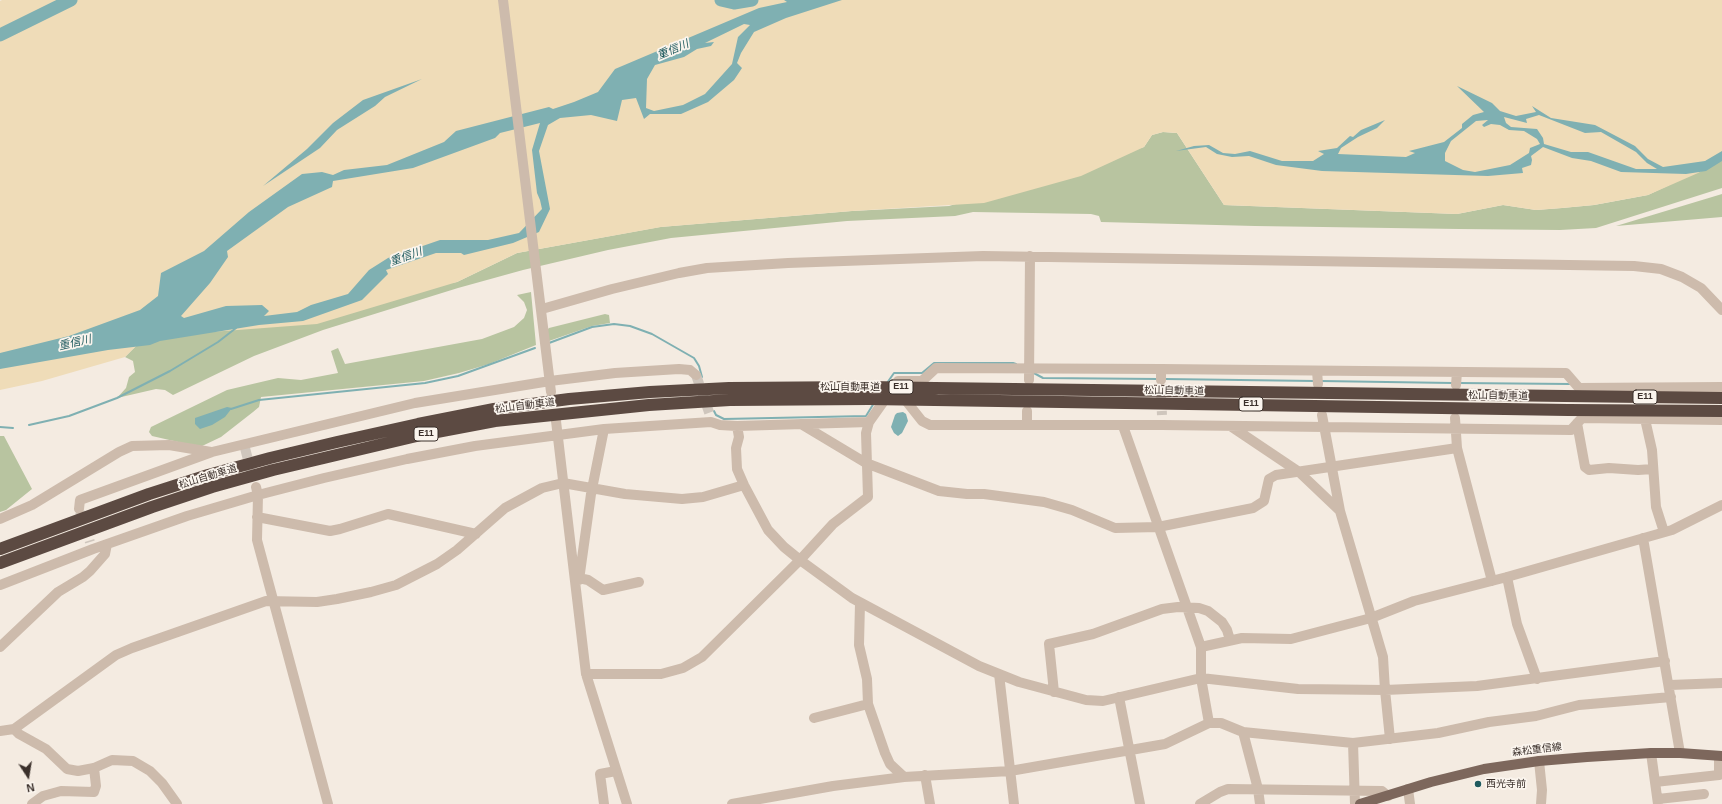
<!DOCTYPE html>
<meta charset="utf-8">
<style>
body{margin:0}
#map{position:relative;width:1722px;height:804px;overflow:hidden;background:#f4ebe1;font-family:Arial,sans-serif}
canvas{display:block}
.north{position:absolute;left:8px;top:756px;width:40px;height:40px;-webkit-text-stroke:3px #fbf5ee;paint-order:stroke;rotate:168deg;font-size:11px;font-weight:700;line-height:16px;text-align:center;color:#3b302b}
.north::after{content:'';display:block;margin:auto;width:14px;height:18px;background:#3b302b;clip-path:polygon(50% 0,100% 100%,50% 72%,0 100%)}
</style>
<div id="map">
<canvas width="1722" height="804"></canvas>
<div class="north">N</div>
</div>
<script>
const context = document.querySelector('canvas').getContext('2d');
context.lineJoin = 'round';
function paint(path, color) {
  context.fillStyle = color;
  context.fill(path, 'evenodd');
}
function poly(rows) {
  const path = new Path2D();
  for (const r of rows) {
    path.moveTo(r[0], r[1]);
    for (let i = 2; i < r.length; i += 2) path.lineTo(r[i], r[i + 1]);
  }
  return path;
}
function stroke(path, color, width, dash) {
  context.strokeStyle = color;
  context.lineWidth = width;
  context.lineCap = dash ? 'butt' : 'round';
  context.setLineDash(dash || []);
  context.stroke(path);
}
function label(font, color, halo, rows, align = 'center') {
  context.font = font + ' Arial,"Noto Sans JP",sans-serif';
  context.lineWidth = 3.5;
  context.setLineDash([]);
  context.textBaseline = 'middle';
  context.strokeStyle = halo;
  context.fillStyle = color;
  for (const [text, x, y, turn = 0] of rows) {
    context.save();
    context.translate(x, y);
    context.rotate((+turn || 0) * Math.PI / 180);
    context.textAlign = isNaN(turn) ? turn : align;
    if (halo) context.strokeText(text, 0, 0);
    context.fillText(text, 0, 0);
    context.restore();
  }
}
paint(poly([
 [1163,132,1177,133,1224,205,1457,214,1503,205,1536,210,1562,208,1594,205,1648,195,1722,160,1722,188,1596,228,1560,230,1459,229,1255,226,1101,222,1099,216,1091,214,973,212,955,216,847,221,671,238,608,250,523,270,458,288,323,330,254,356,173,395,165,390,156,389,117,398,126,388,129,377,135,372,133,361,125,357,145,337,457,282,517,253,660,227,852,211,949,206,1144,147,1152,135],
 [1722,194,1722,217,1616,226],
 [531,292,536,345,489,364,459,373,424,381,261,397,259,407,253,412,221,437,200,447,152,436,149,432,151,427,227,390,278,378,301,380,338,373,331,351,338,348,345,364,482,339,514,327,524,318,527,310,524,302,517,295],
 [605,314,609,315,610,323,592,326,549,341,547,330,549,328],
 [0,436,4,436,32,489,6,510,0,512]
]), '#b8c4a0');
paint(poly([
 [2,0,1722,0,1722,160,1698,173,1648,195,1594,205,1562,208,1536,210,1503,205,1457,214,1224,205,1177,133,1163,132,1152,135,1144,147,1081,176,984,203,852,211,661,227,517,253,457,282,317,324,145,337,125,357,42,381,0,390,0,1]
]), '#efdcb8');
paint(poly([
 [784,0,842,0,786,18,754,32,741,53,737,63,742,68,734,80,708,102,681,114,650,114,644,119,636,98,622,100,617,121,591,115,560,118,548,125,539,151,550,209,539,232,513,243,464,255,461,253,436,253,386,270,388,274,362,300,303,321,259,325,160,341,150,345,108,350,0,369,0,353,69,336,140,310,158,296,161,273,204,251,249,212,302,174,322,172,333,175,344,170,387,165,444,142,456,131,549,107,553,109,574,102,598,92,615,69,759,8,787,2],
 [744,24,750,25,738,37,732,64,705,94,683,105,654,111,646,108,647,79,655,65,684,57,697,49,711,46,714,42,705,43],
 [540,123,532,150,537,193,540,200,542,209,519,233,488,240,440,240,388,258,369,270,348,294,311,305,297,312,264,316,269,311,262,305,226,306,184,318,181,316,210,283,228,257,227,251,288,207,332,187,333,181,413,168,495,138,500,133],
 [422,79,385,97,375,106,337,130,320,148,263,186,307,149,333,123,363,100],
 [1457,86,1492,103,1500,111,1516,116,1536,112,1532,106,1551,118,1595,125,1635,146,1648,159,1663,167,1705,161,1722,151,1722,161,1706,171,1686,174,1621,172,1591,161,1572,158,1543,147,1531,156,1532,160,1531,165,1522,168,1523,173,1488,176,1322,171,1276,165,1249,156,1232,157,1217,154,1206,147,1176,151,1194,146,1209,145,1223,153,1235,154,1250,151,1282,161,1313,161,1324,154,1318,151,1337,148,1350,136,1353,137,1361,130,1385,120,1377,128,1358,137,1341,148,1338,154,1406,157,1415,153,1409,151,1444,142,1462,128,1462,124,1473,115,1484,112],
 [1539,115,1585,133,1601,132,1636,152,1647,163,1657,169,1636,169,1588,152,1571,152,1544,144,1543,138,1537,129,1511,127,1506,123,1504,117,1527,123,1526,119],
 [1488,120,1482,125,1484,127,1491,124,1500,125,1509,130,1524,131,1537,139,1540,144,1530,148,1529,153,1510,165,1475,172,1463,170,1445,161,1445,153,1451,141,1476,121],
 [227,407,232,408,225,417,212,425,200,429,195,424,195,418],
 [903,412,906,414,908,421,902,433,898,436,894,433,891,427,895,415,897,413]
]), '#7fb0b2');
stroke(poly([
 [549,343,592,327,614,324,630,326,652,334,694,358,699,366,702,377],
 [1032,372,1043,378,1158,379],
 [1165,379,1314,381],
 [1321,381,1452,383],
 [887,383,894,373,922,373,934,363,1013,363,1016,364],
 [1459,383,1570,384],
 [231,409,259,400,425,383,458,376,535,348],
 [714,411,716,415,724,419,866,416,874,403],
 [29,425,69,416,117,398,170,371,218,342,236,328],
 [0,427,13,428]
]), '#7fb0b2', 2);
stroke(poly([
 [721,0,734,3,752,0],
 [0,35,71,0]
]), '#7fb0b2', 13);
stroke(poly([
 [696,375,710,415],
 [1161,396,1162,415],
 [245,448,251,471],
 [80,512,90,542]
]), '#cfc6bd', 10, [10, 5]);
stroke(poly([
 [503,0,551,392],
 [542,309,612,289,679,273,707,268,788,263,983,256,1634,266,1661,269,1682,277,1701,288,1722,310],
 [1317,371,1318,384],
 [1029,380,1030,256],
 [1161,380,1161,369,1566,373,1579,388,1722,387],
 [1456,385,1457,372],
 [903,397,922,421,930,425,1162,425,1571,430,1582,418,1722,420],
 [1322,415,1340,511],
 [1455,418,1457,448,1492,581],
 [1645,419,1652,450,1656,507,1664,532],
 [556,421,586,674,627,804],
 [1577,423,1585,467,1589,470,1609,468,1638,470,1653,469],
 [801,424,866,463,939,491,967,494,984,494,1044,502,1072,510,1115,528,1158,527,1253,508,1264,501,1269,479,1276,475,1457,448],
 [1027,425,1027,411],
 [737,426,739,437,736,448,737,469,744,485,768,530,784,547,800,560,852,598,979,666,1019,682,1086,700,1103,701,1201,678,1298,689,1385,690,1477,686,1665,661],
 [1123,426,1201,647,1201,678,1209,723],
 [1232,427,1299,472,1340,511,1383,657,1385,690,1390,739],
 [256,487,258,495,257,540,328,804],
 [79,509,80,500,212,452,415,403,550,381,615,373,679,369,690,370,696,375],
 [257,517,330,531,340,529,388,514,476,534],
 [0,519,32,505,119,452,132,446,169,445,211,452],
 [1643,538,1680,753],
 [1507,577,1517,624,1537,679],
 [579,578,588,580,603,590,639,582],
 [579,580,591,494,604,429],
 [0,585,93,549,187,516,258,495,324,478,407,459,475,446,604,429,711,422,720,425,737,426,869,422,898,381,922,381,936,368,1161,369],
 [860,603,859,645,867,679,868,704,885,753,890,764,904,777],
 [0,647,58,592,83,577,90,571,105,554,107,544],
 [1201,647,1242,638,1291,639,1371,618,1414,601,1507,577,1672,530,1722,505],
 [586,674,661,674,683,668,702,657,800,560,833,524,868,497,866,433,869,422],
 [999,674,1014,804],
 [1670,685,1722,683],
 [1054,692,1049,644,1093,634,1162,609,1178,607,1199,608,1208,611,1222,622,1227,630,1230,640],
 [1119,697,1140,804],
 [814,718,868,704],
 [14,729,19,734,46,749,67,769,78,771,94,768,112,760,133,761,150,771,162,783,177,804],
 [0,731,14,729,116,655,132,648,266,601,317,602,337,599,371,592,396,585,437,564,457,550,505,508,542,488,563,483,625,494,682,499,703,497,744,485],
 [1243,732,1258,789,1260,804],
 [1353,743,1355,804],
 [1651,753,1658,804],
 [1539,761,1542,790,1541,804],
 [925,775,930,804],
 [1655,782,1719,775,1719,756],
 [1408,789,1410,804],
 [1658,799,1704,794],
 [32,804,43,796,61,791,94,792,96,786,94,768],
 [604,804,600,774,616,771],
 [732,804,833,786,904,777,1010,771,1165,744,1209,723,1221,723,1243,732,1353,743,1438,733,1489,722,1536,716,1579,705,1671,697],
 [1200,804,1220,792,1228,789,1382,791,1388,796]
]), '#cdbbac', 10);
stroke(poly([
 [1360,804,1431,782,1484,769,1539,761,1587,757,1651,753,1680,753,1722,756]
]), '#7d675c', 10);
stroke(poly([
 [935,388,1722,398],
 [935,400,1568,410,1722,411],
 [0,549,149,494,208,475,270,458,337,442,418,424,494,409,569,399,650,392,729,388,868,387],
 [0,563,152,507,212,487,273,470,421,435,495,421,649,405,730,400,869,399]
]), '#5c4a42', 12);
stroke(poly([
 [868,387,935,388],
 [869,399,935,400]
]), '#5c4a42', 12);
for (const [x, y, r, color] of [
 [1478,784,4,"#1f5a5e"]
]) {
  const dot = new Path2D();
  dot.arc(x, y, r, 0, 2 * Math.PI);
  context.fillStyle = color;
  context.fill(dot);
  stroke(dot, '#fbf5ee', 1.5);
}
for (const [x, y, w] of [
 [901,387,24],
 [1645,397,24],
 [1251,404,24],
 [426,434,24]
]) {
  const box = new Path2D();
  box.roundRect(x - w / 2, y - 7, w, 14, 3);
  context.fillStyle = '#fbf5ee';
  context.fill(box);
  stroke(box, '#3b302b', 1);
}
label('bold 9px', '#3b302b', null, [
 ["E11",901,387],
 ["E11",1645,397],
 ["E11",1251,404],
 ["E11",426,434]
]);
label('10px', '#3b302b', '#fbf5ee', [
 ["松山自動車道",850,387],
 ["松山自動車道",1174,391,1],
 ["松山自動車道",1498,396,1],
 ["松山自動車道",525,406,-7],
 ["松山自動車道",208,477,-17],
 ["森松重信線",1537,750,-7]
]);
label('10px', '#3b302b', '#fbf5ee', [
 ["西光寺前",1486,784]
], 'left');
label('italic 11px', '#1f5a5e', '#fbf5ee', [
 ["重信川",673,50,-23],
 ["重信川",406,257,-20],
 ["重信川",75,343,-13]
]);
</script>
